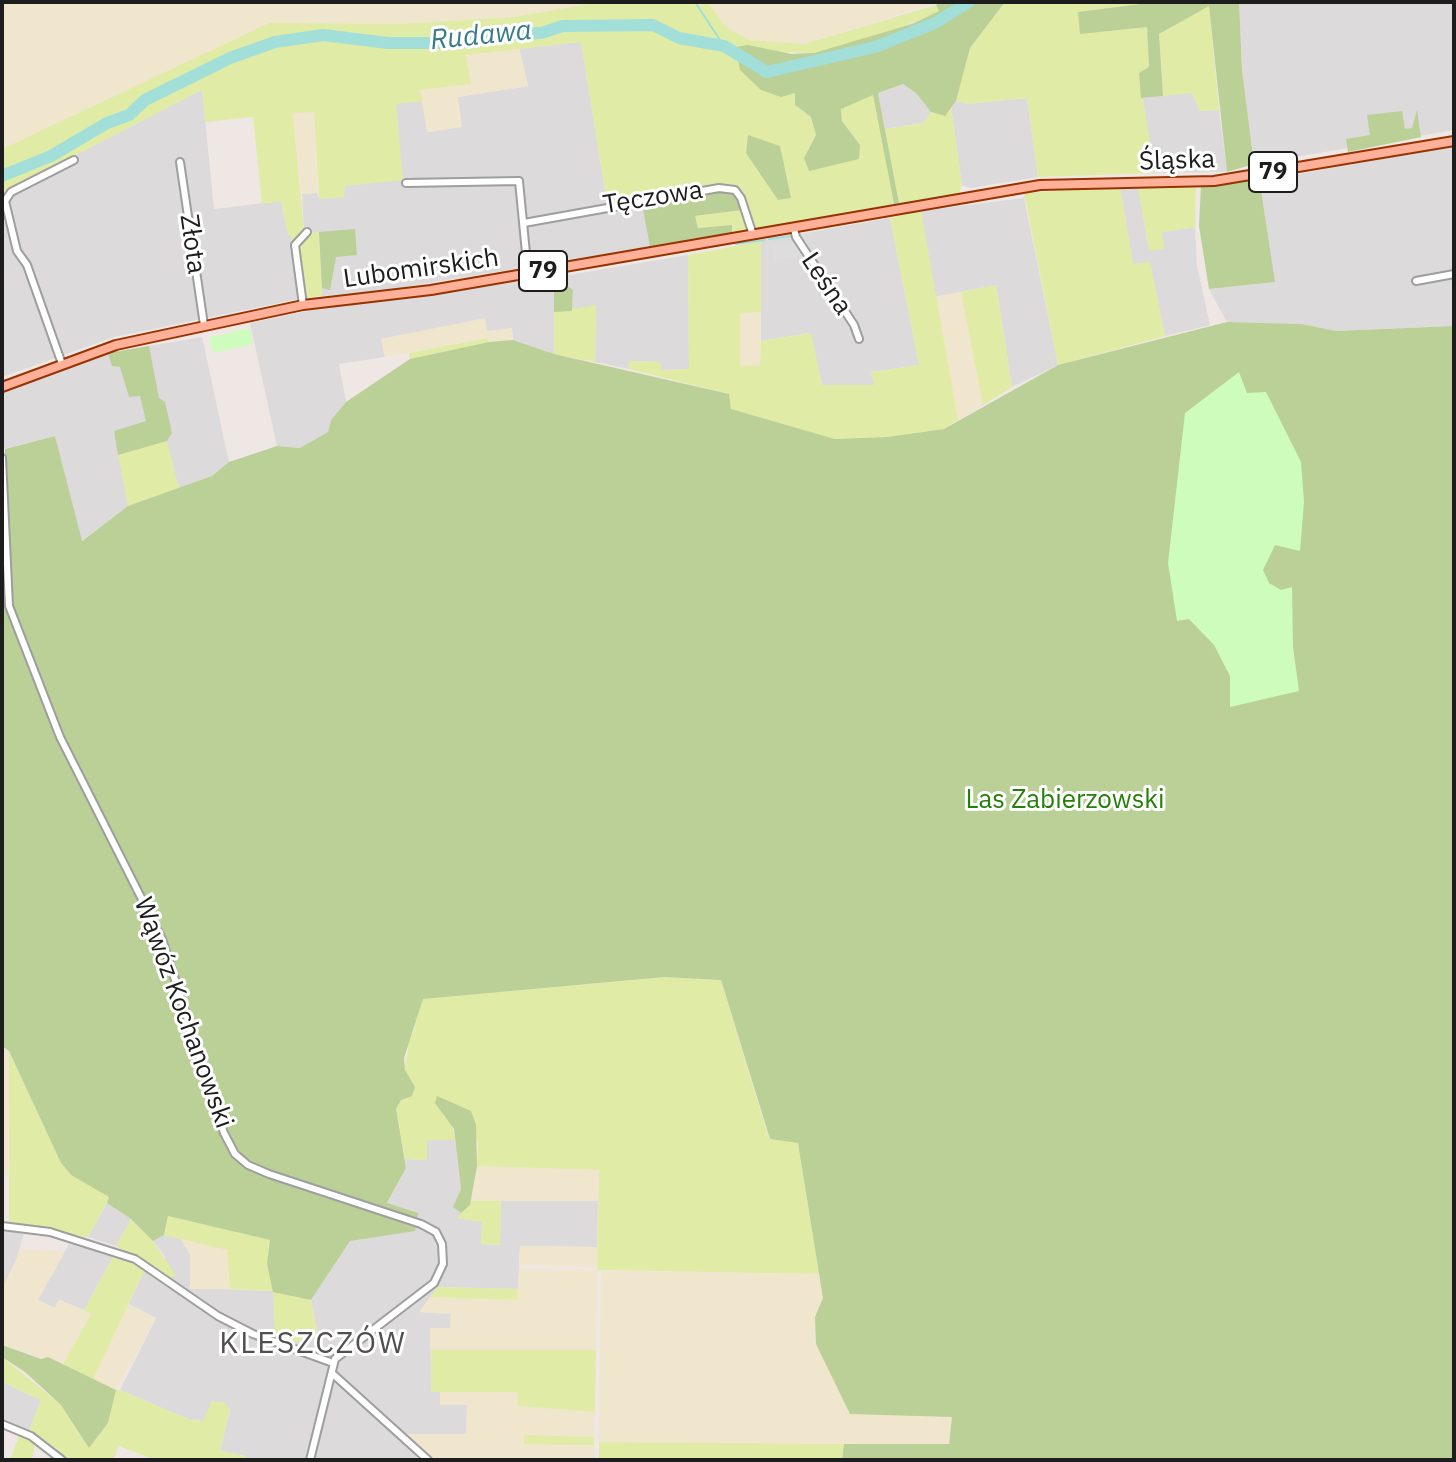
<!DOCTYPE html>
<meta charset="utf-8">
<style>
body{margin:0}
#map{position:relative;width:1456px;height:1462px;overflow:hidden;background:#efe7e3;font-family:"IBM Plex Sans",sans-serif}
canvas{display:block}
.frame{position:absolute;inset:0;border:4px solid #1d1d1d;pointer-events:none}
</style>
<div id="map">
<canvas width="1456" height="1462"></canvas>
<div class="frame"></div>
</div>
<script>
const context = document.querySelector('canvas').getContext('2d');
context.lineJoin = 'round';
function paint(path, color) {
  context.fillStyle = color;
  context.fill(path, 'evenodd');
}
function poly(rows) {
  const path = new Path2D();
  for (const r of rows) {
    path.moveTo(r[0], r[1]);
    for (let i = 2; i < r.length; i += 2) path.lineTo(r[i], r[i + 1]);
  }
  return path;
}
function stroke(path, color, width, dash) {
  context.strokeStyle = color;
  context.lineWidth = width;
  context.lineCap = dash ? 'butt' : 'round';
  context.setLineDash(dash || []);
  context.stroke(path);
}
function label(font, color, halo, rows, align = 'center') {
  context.font = font + ' "IBM Plex Sans",sans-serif';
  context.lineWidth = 6;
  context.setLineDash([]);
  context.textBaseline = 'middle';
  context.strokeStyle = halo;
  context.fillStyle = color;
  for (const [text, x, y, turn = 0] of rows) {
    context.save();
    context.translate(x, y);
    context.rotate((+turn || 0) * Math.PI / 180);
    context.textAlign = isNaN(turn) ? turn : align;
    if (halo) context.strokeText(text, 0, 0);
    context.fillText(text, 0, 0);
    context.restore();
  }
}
paint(poly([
 [1239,2,1454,2,1454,130,1254,164,1242,70],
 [581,42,608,209,642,204,650,247,385,290,322,296,319,232,304,233,302,194,317,193,319,198,344,196,344,186,371,183,396,103,423,101,428,132,461,127,457,97,528,86,519,48],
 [903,84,916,93,931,112,923,123,885,129,878,93],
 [202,89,214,209,281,201,288,234,291,234,298,299,114,337,2,377,2,224,7,222,2,193],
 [1192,92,1200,111,1219,110,1227,172,1155,173,1141,98],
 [1027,98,1038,177,971,188,962,185,951,107,956,101,967,104],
 [1454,146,1454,326,1335,331,1302,324,1227,322,1209,289,1274,282,1260,181],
 [1120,187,1138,187,1149,251,1161,232,1195,227,1197,266,1210,325,1165,336,1150,263,1133,265],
 [1024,198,1058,365,1012,387,996,285,935,297,921,211],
 [890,218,919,365,871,372,875,385,822,385,810,333,761,341,761,241],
 [688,255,689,369,661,370,660,362,630,361,629,369,595,362,596,305,572,311,573,291,565,284,563,276],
 [554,277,554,354,513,340,512,329,487,331,485,319,381,339,385,357,339,364,346,402,331,420,328,432,300,448,277,446,250,323,308,311],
 [202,337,229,462,212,476,179,489,166,441,119,455,128,506,81,541,55,436,2,449,2,393,108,353],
 [427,1140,455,1140,461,1189,453,1207,461,1213,458,1218,482,1222,481,1244,500,1245,501,1201,598,1201,597,1247,520,1246,518,1289,438,1287,420,1312,451,1314,450,1328,430,1328,431,1391,440,1392,441,1405,467,1405,466,1435,404,1434,403,1442,424,1460,244,1460,245,1456,220,1451,230,1410,203,1421,188,1419,120,1390,156,1318,129,1304,147,1264,166,1258,153,1241,164,1235,180,1238,190,1254,191,1288,274,1291,318,1337,311,1300,350,1241,387,1204,406,1168,405,1159,427,1160],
 [107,1203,131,1219,116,1246,88,1237],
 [2,1230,24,1233,15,1264,2,1289],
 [69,1244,114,1255,84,1310,60,1300,55,1308,37,1300],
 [2,1382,41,1400,28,1433,2,1421]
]), '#dcdadb');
paint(poly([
 [2,2,600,2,514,17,399,24,269,23,2,149],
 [677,2,698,2,708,6,707,2,939,2,804,44,749,40,726,27,709,7],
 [519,48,528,86,458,97,462,127,427,132,420,90,471,84,466,55],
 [314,111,317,193,302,194,293,113],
 [961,292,983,405,958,420,935,297],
 [761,312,760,366,740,365,740,313],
 [485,318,487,331,512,328,513,340,489,342,487,338,385,357,381,339],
 [2,1047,9,1051,8,1176,2,1176],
 [477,1166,599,1170,598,1201,471,1201],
 [180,1238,227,1250,230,1289,190,1289,190,1254],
 [520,1246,597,1247,597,1267,519,1265],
 [21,1249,65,1252,38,1300,54,1308,59,1300,91,1313,63,1364,2,1345,2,1289],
 [519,1269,597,1270,596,1350,431,1350,430,1328,450,1328,451,1314,419,1312,430,1297,517,1299],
 [601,1271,820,1274,823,1298,815,1317,952,1417,949,1444,599,1442],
 [128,1304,156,1318,116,1390,93,1379],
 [440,1392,518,1392,519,1406,595,1412,594,1437,525,1435,524,1443,594,1445,595,1460,436,1460,404,1434,466,1434,467,1405,440,1405]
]), '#efe6cd');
paint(poly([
 [600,2,677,2,704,6,698,2,707,2,726,27,749,40,804,44,936,5,940,11,888,33,813,53,773,52,787,93,796,93,795,105,811,117,816,135,804,158,860,145,842,121,841,108,873,95,894,204,732,233,732,225,698,228,695,216,741,210,733,194,693,196,691,190,663,194,663,201,608,210,581,42,466,55,471,84,420,90,423,101,396,104,403,180,345,186,344,197,319,199,314,112,293,113,304,232,319,232,322,296,298,299,291,235,288,235,281,201,262,204,253,117,205,122,202,90,2,193,2,149,269,23,399,24,514,17],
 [1005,2,1156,2,1078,12,1081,33,1147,27,1149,67,1139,73,1155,173,1038,177,1027,98,967,104,956,101,970,48],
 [1209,5,1219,110,1200,111,1192,93,1163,96,1159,34],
 [951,107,962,185,959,193,899,203,885,129,923,123,931,112,945,116],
 [1196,186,1195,227,1162,232,1164,249,1149,251,1138,187],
 [1120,187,1133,264,1150,262,1165,336,1058,365,1024,193],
 [921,211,958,420,944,429,886,437,835,439,730,409,729,394,629,369,629,361,660,362,661,370,689,369,688,255,761,241,761,312,740,313,740,365,760,366,761,341,811,333,822,385,874,385,871,372,919,365,890,218],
 [996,285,1012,387,983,405,961,292],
 [596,305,595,362,554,354,554,312],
 [488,338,489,342,410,359,409,353],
 [167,441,179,489,128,506,118,455],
 [664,977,721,980,769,1139,798,1142,820,1274,597,1270,599,1170,477,1166,478,1142,435,1103,450,1119,455,1140,427,1140,427,1160,405,1159,396,1109,401,1100,410,1034,413,1034,422,999],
 [9,1051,61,1163,71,1175,110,1197,88,1237,9,1224],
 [471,1201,501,1201,500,1245,481,1244,482,1222,457,1218],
 [168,1216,270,1240,267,1264,274,1291,311,1300,318,1337,288,1344,275,1340,273,1291,230,1289,227,1250,164,1235],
 [131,1219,153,1241,176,1276,167,1279,116,1246],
 [114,1255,145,1269,93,1379,63,1364,91,1314,84,1310],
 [438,1287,518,1289,517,1300,430,1297],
 [431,1350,596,1350,595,1412,518,1406,517,1392,431,1392],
 [2,1357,61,1405,89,1448,108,1423,116,1390,120,1390,188,1419,203,1421,212,1401,224,1402,230,1409,220,1451,245,1456,244,1460,155,1460,119,1446,113,1460,66,1460,56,1448,28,1433,41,1400,2,1382],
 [20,1433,35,1443,32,1460,10,1460],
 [524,1435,594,1437,594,1445,524,1444],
 [599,1442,844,1444,842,1460,599,1460]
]), '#e0eca6');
paint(poly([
 [939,2,1005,2,970,48,956,101,945,116,931,112,916,93,903,84,878,93,899,203,894,204,873,95,841,109,842,121,860,145,859,159,809,171,804,158,816,135,811,117,795,105,795,93,781,97,761,90,740,70,736,47,748,45,791,54,814,53,912,24,939,11,936,5],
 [1156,2,1239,2,1242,70,1254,164,1227,172,1209,6,1159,34,1163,96,1141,98,1139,73,1149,67,1147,27,1080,34,1078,12],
 [1417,110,1421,137,1348,152,1346,139,1370,135,1367,115,1402,111,1405,129,1412,128],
 [748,135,780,146,791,198,778,200,746,153],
 [1259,177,1275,282,1209,289,1199,226,1201,185],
 [691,190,694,196,723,190,733,194,742,210,695,216,698,228,732,225,732,233,650,247,642,204,662,201,662,194],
 [355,229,357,255,336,257,330,290,322,288,319,232],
 [563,276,565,284,573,290,572,311,554,312,554,277],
 [1227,322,1302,324,1336,331,1454,326,1454,1460,842,1460,844,1444,949,1444,952,1417,850,1414,816,1344,815,1317,823,1298,798,1143,770,1139,721,980,664,977,423,999,404,1058,405,1070,415,1087,412,1096,401,1100,396,1109,406,1168,387,1203,418,1213,415,1231,350,1241,311,1300,273,1292,267,1264,270,1240,168,1216,164,1235,153,1241,131,1219,107,1203,109,1197,71,1175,61,1163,9,1051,2,1046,2,582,10,582,5,449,55,436,82,541,128,506,212,476,229,462,277,446,300,448,328,432,331,420,346,402,410,359,489,342,513,340,554,354,729,394,731,409,835,439,887,437,944,429,1058,365],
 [149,346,159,398,165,402,172,433,167,441,118,455,114,431,146,421,140,396,129,397,120,367,112,366,108,353],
 [437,1096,471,1111,476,1125,477,1166,470,1205,461,1213,453,1207,461,1189,454,1129,435,1103],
 [2,1345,41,1359,48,1357,116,1390,108,1423,89,1448,61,1405,25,1372,2,1357]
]), '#bad096');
paint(poly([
 [249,328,253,344,214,353,208,338],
 [1239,372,1247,393,1266,392,1301,462,1304,502,1300,551,1275,545,1263,570,1269,583,1281,590,1292,587,1293,647,1299,691,1230,707,1230,676,1214,645,1189,619,1177,621,1168,563,1185,413]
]), '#cdfcbd');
paint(poly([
 [794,239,812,265,810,272,800,275,803,262,799,257,774,261,772,246,793,243]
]), '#ddd');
stroke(poly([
 [695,2,724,46],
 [769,239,791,236],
 [736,244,765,240]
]), '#a1dfd8', 2);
stroke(poly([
 [2,176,51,156,107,123,129,115,145,100,230,58,275,42,323,35,388,43,461,43,473,37,541,33,563,26,653,25,679,38,724,46,767,72,875,47,935,23,969,2]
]), '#a1dfd8', 12);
const minor = poly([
 [180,162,204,325],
 [406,183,519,181,528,274],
 [524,223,719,188,735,190,741,198,753,235],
 [794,229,796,237,854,325,859,339],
 [1416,281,1454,274],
 [303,305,295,245,307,232],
 [62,364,27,265,17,251,5,201,11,192,74,160],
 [2,458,9,606,60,737,162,939,224,1133,235,1154,248,1165,269,1174,421,1224,436,1232,442,1244,443,1264,434,1283,335,1359,310,1460],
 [2,1226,50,1232,135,1259,218,1316,253,1334,333,1363],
 [334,1375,428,1460],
 [2,1424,31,1436,62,1460]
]);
const major = poly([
 [2,387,116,345,303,305,431,290,1040,185,1214,181,1454,141]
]);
stroke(minor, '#9e9e9e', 10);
stroke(major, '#973300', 12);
stroke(minor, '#fff', 6);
stroke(major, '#ffb098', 8);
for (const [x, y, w] of [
 [1273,172,48],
 [543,271,48]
]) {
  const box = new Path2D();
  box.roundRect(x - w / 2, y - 20, w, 40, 6);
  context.fillStyle = '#fff';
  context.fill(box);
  stroke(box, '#1d1d1d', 2);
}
label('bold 24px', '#1d1d1d', null, [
 ["79",1273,172],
 ["79",543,271]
]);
label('26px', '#1d1d1d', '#fff', [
 ["Śląska",1177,161,-2],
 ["Tęczowa",653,198,-9],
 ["Złota",192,244,82],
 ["Lubomirskich",421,269,-8],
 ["Leśna",826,284,56],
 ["Wąwóz Kochanowski",183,1013,70]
]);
label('26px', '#258007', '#fff', [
 ["Las Zabierzowski",1065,800]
]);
label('italic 28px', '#397c89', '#fff', [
 ["Rudawa",481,36,-6]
]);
context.letterSpacing = '2px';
label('30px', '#505050', '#fff', [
 ["KLESZCZÓW",313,1344]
]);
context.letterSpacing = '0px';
</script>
